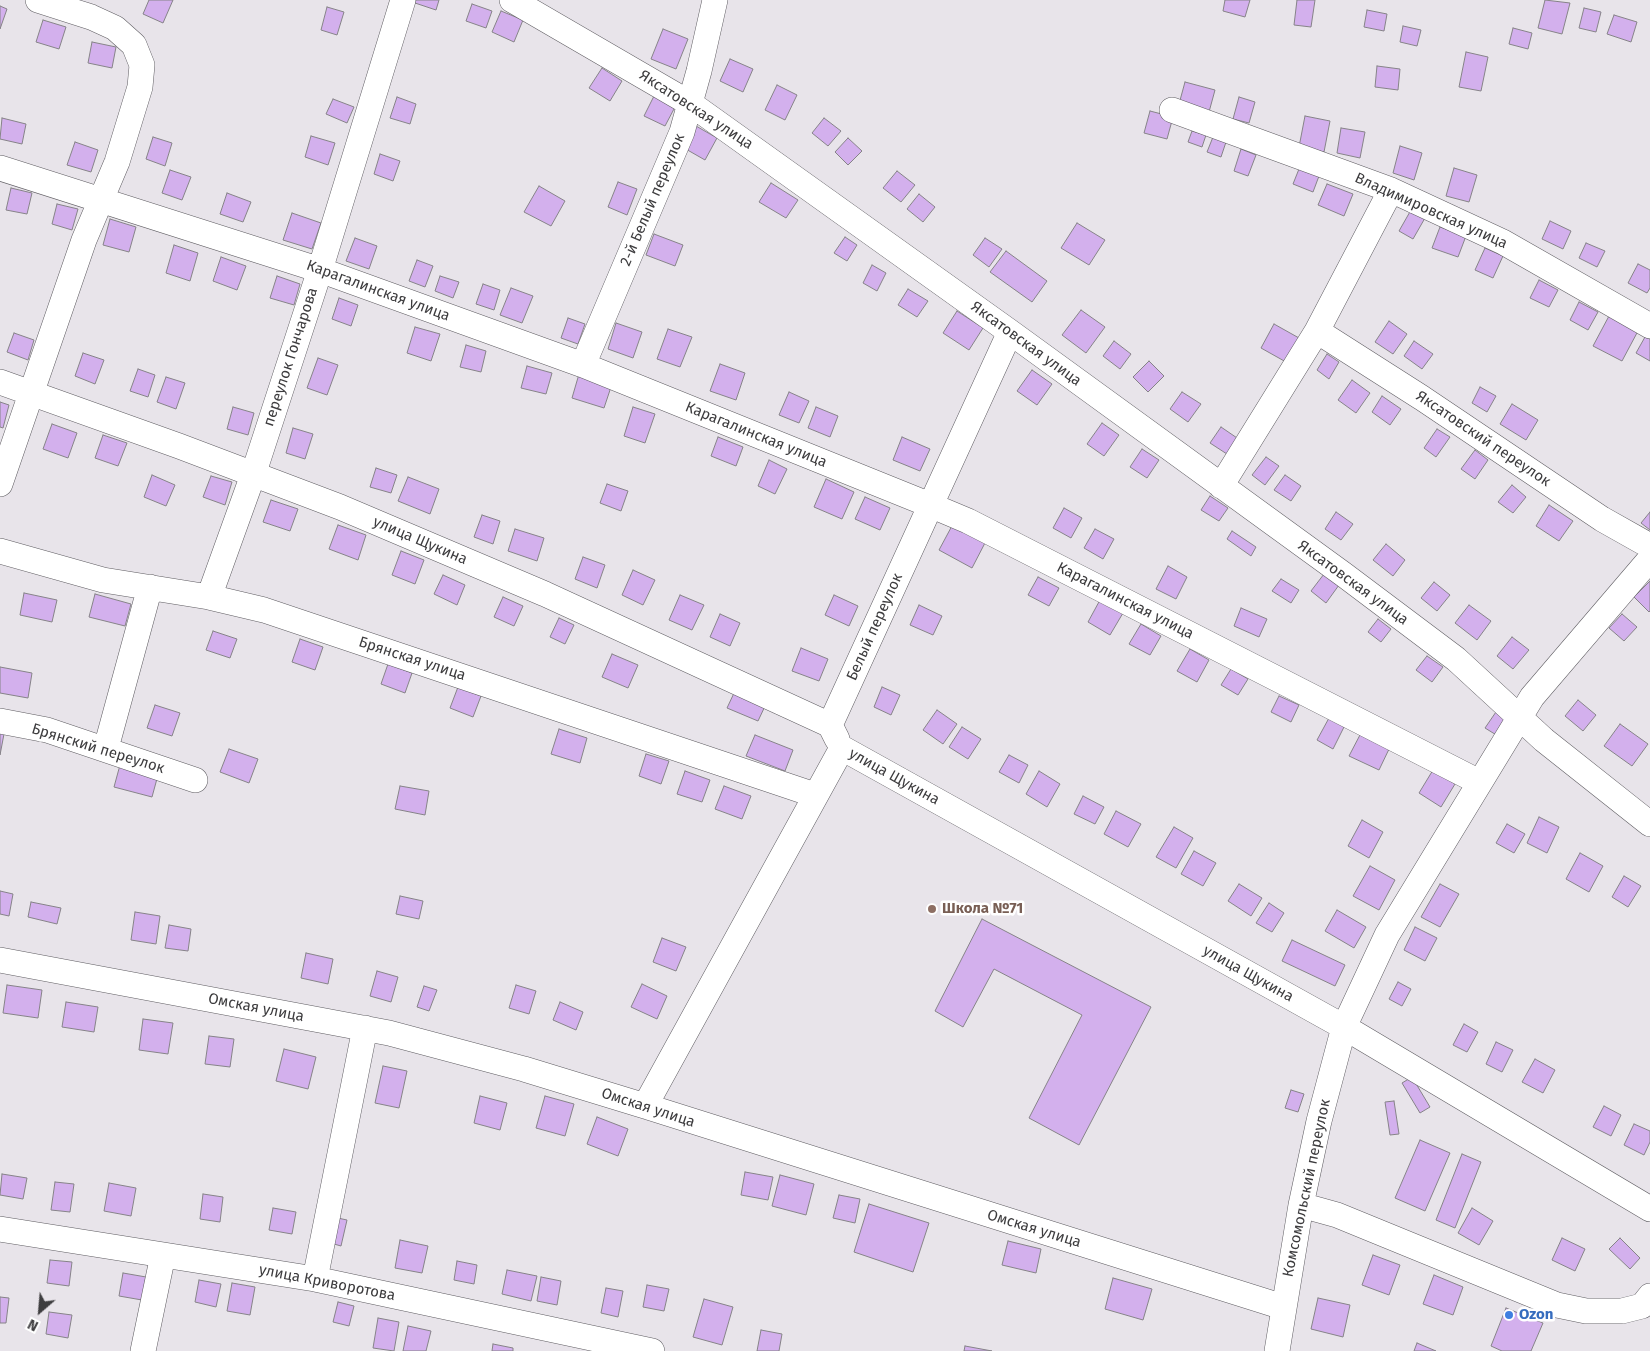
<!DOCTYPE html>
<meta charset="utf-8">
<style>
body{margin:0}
#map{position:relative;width:1650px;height:1351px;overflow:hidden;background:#e8e4ea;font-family:"Fira Sans",sans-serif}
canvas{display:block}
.north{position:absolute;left:15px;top:1286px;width:50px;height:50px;-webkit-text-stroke:4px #fff;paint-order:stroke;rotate:207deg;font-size:14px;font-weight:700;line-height:20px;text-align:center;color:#3d3c3e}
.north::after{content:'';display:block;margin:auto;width:18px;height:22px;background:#3d3c3e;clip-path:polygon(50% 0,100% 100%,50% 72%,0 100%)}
</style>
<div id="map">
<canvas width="1650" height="1351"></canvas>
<div class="north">N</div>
</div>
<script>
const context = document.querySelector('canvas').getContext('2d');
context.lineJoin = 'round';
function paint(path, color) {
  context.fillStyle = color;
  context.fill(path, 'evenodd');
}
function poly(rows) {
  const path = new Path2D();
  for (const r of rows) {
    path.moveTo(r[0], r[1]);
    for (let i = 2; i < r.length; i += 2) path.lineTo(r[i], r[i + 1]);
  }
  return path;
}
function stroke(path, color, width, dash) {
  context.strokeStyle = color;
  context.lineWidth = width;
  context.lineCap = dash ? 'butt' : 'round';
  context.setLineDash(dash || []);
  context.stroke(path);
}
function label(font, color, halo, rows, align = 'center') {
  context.font = font + ' "Fira Sans",sans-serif';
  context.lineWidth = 5;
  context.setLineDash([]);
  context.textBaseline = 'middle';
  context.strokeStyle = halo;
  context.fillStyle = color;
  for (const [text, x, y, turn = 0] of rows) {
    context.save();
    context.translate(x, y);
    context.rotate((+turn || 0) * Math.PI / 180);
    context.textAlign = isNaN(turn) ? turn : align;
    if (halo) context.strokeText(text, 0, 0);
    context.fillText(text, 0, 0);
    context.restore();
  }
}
const building = poly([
 [149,0,173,0,163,23,143,14,149,0],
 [416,0,439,0,436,10,415,3,416,0],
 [1225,0,1250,0,1245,17,1223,11,1225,0],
 [1297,0,1315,0,1311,27,1294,25,1297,0],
 [1545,0,1570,3,1562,34,1538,28,1545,0],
 [472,4,492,11,486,28,466,21,472,4],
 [0,6,7,9,0,29,0,6],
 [327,7,344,12,337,35,321,30,327,7],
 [1584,8,1601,12,1596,32,1579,28,1584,8],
 [1367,10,1387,14,1384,31,1364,27,1367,10],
 [501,11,523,20,514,42,492,32,501,11],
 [1614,15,1637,22,1631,42,1607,34,1614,15],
 [43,20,66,27,59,49,36,42,43,20],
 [1403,26,1421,30,1417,46,1400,42,1403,26],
 [1513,28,1532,33,1528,49,1509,44,1513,28],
 [663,29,688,39,676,69,651,59,663,29],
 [92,42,116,47,112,68,88,63,92,42],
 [1466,52,1488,57,1481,91,1459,87,1466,52],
 [730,59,753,69,743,92,720,81,730,59],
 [1377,66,1400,69,1398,90,1375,87,1377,66],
 [602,68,622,81,610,101,589,88,602,68],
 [1185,82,1215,90,1209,112,1179,104,1185,82],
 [777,85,797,95,785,120,765,110,777,85],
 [654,96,675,107,665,126,644,116,654,96],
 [397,97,416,104,410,124,390,118,397,97],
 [1239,97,1255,102,1249,123,1233,119,1239,97],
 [333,99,354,107,347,123,326,114,333,99],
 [1150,111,1173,117,1167,139,1144,133,1150,111],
 [1305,116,1330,121,1324,152,1299,147,1305,116],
 [2,118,26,124,22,144,0,139,2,118],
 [824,118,841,131,828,146,812,133,824,118],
 [696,126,717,138,705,160,684,148,696,126],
 [1341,128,1365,132,1360,158,1337,153,1341,128],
 [1192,131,1206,135,1202,147,1188,142,1192,131],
 [311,136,335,143,328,165,305,157,311,136],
 [153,137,172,143,165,166,146,159,153,137],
 [1213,137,1226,142,1221,157,1207,152,1213,137],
 [848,138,862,151,848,165,835,152,848,138],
 [75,142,98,150,91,172,67,165,75,142],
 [1400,146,1422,153,1414,180,1393,173,1400,146],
 [1241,149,1256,155,1248,176,1234,171,1241,149],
 [380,154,400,161,393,181,374,174,380,154],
 [1454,168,1477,175,1469,202,1446,196,1454,168],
 [1299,169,1319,176,1313,192,1293,184,1299,169],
 [170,170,191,177,182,200,162,193,170,170],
 [897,171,915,185,901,202,883,188,897,171],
 [618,182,637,189,627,215,608,207,618,182],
 [771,183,798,200,786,218,759,202,771,183],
 [1327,184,1353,194,1344,216,1318,205,1327,184],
 [539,186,565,201,551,226,524,212,539,186],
 [11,188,32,193,27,214,6,210,11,188],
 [227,193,251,202,243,222,220,214,227,193],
 [919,194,935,207,923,222,907,209,919,194],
 [57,204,78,209,72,230,52,224,57,204],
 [1411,210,1425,218,1413,239,1399,231,1411,210],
 [292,213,321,223,312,249,283,240,292,213],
 [110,219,136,227,129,252,103,245,110,219],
 [1550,221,1571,231,1563,249,1542,239,1550,221],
 [1077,223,1105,240,1089,265,1061,248,1077,223],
 [1440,227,1466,236,1458,257,1432,248,1440,227],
 [654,234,683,245,675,266,646,255,654,234],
 [845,237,857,245,847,261,834,253,845,237],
 [355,238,377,246,369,269,346,261,355,238],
 [985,238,1002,249,989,267,973,255,985,238],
 [1586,243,1605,251,1597,267,1579,258,1586,243],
 [174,245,198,253,190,281,166,273,174,245],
 [1485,248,1503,256,1493,278,1475,270,1485,248],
 [1006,251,1047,281,1032,302,990,272,1006,251],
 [221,257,246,266,237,290,213,281,221,257],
 [417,260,433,266,425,287,409,281,417,260],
 [1638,264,1650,270,1650,288,1647,293,1628,283,1638,264],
 [872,265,886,273,877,291,863,283,872,265],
 [277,276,300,284,294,305,270,298,277,276],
 [440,276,459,282,453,298,435,291,440,276],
 [1539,280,1558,290,1549,307,1530,298,1539,280],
 [483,284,500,290,494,310,476,304,483,284],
 [511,288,533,296,522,323,500,315,511,288],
 [908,289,928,301,917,317,898,305,908,289],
 [339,298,358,305,351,326,332,319,339,298],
 [1579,302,1598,312,1588,330,1570,320,1579,302],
 [1081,310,1105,327,1086,353,1062,335,1081,310],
 [957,311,983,328,969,350,943,333,957,311],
 [1609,316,1638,331,1622,361,1593,346,1609,316],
 [568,318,585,324,578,344,561,338,568,318],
 [1389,321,1407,334,1393,354,1375,342,1389,321],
 [616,323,642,332,633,358,608,349,616,323],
 [1274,324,1299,338,1286,362,1261,348,1274,324],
 [415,327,440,334,431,361,407,353,415,327],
 [668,329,692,337,680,367,657,359,668,329],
 [14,333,34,340,28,360,7,352,14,333],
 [1645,337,1650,339,1650,361,1636,353,1645,337],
 [1114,341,1131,354,1120,369,1103,356,1114,341],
 [1414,341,1433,354,1422,369,1404,356,1414,341],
 [466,345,486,351,481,372,460,367,466,345],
 [83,353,104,360,95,384,75,376,83,353],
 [1327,354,1339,362,1329,379,1317,370,1327,354],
 [318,358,338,365,327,395,307,388,318,358],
 [1149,361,1164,376,1148,392,1133,377,1149,361],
 [720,364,745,373,736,400,710,391,720,364],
 [527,366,552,373,546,394,521,388,527,366],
 [138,369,155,375,148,397,130,391,138,369],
 [1032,370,1052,384,1037,405,1017,391,1032,370],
 [579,374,612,384,604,408,572,398,579,374],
 [166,377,185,383,176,409,157,402,166,377],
 [1352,380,1370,393,1356,413,1338,400,1352,380],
 [1480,387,1496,396,1487,412,1472,403,1480,387],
 [789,392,809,401,799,423,779,415,789,392],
 [1182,392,1201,404,1188,422,1170,409,1182,392],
 [1382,396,1401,409,1390,425,1372,412,1382,396],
 [0,402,9,405,3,428,0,427,0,402],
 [1512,404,1538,420,1526,440,1500,424,1512,404],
 [233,407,254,413,248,435,227,429,233,407],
 [633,407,655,414,645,443,624,436,633,407],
 [816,407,838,416,830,437,808,428,816,407],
 [1102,423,1119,435,1104,456,1087,444,1102,423],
 [52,424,77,433,68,458,43,449,52,424],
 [1221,427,1240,440,1230,456,1210,443,1221,427],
 [293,428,313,434,305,459,286,453,293,428],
 [1437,429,1450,437,1436,457,1424,448,1437,429],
 [103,435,127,443,118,466,95,458,103,435],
 [718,437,743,447,736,466,711,456,718,437],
 [902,437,930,449,920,471,893,460,902,437],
 [1142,449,1159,460,1147,478,1130,467,1142,449],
 [1475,450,1488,460,1475,479,1461,469,1475,450],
 [1266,457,1279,466,1265,485,1252,475,1266,457],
 [769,460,787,469,775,494,758,486,769,460],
 [376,468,397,475,391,493,370,487,376,468],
 [152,475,175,485,166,506,144,497,152,475],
 [1285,475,1301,486,1291,501,1274,490,1285,475],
 [211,476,232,482,225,505,203,497,211,476],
 [408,477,439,489,430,514,398,501,408,477],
 [826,479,854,492,842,519,814,507,826,479],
 [607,484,628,491,621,511,600,503,607,484],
 [1512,485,1526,497,1513,513,1498,502,1512,485],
 [1210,496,1228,508,1219,521,1201,510,1210,496],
 [865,497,890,508,880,530,855,519,865,497],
 [271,500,298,509,290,531,263,522,271,500],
 [1549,505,1573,521,1559,541,1536,526,1549,505],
 [1064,508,1082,518,1071,538,1053,528,1064,508],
 [1336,512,1353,524,1341,540,1325,529,1336,512],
 [1650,512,1650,530,1641,523,1650,512],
 [482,515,500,521,493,544,474,537,482,515],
 [953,524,986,541,972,568,939,550,953,524],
 [338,525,366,535,358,560,329,549,338,525],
 [515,529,544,538,537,561,508,551,515,529],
 [1095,529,1114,539,1103,559,1084,548,1095,529],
 [1232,531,1256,547,1251,556,1227,539,1232,531],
 [1386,544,1405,560,1393,576,1373,560,1386,544],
 [401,551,424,560,415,584,392,575,401,551],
 [583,557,605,565,597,588,575,579,583,557],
 [1168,566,1187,577,1176,599,1156,589,1168,566],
 [633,570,655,580,643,605,622,595,633,570],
 [1324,574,1339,585,1326,603,1311,591,1324,574],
 [443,575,465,585,457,605,434,594,443,575],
 [1038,577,1059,588,1049,606,1028,595,1038,577],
 [1281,579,1299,590,1291,603,1272,591,1281,579],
 [1650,581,1650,611,1649,612,1634,597,1650,581],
 [1434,582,1450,595,1437,611,1421,598,1434,582],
 [24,593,57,600,52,622,20,615,24,593],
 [95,594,131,604,125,626,89,617,95,594],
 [680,595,704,605,692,630,669,620,680,595],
 [834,595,858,606,849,626,825,615,834,595],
 [503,597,523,606,514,626,494,617,503,597],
 [1100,600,1123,613,1110,635,1088,622,1100,600],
 [919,605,942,616,933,635,910,625,919,605],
 [1469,605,1491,621,1477,640,1455,623,1469,605],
 [1241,608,1267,619,1259,637,1234,626,1241,608],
 [720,614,740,623,730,646,710,637,720,614],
 [1622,614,1637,627,1624,641,1609,628,1622,614],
 [559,618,574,625,565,644,550,637,559,618],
 [1378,619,1391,629,1381,642,1368,632,1378,619],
 [1141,624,1161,636,1150,655,1129,644,1141,624],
 [213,631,237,639,230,658,206,650,213,631],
 [1512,637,1529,650,1513,669,1497,656,1512,637],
 [300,639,323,647,315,670,292,662,300,639],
 [801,648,828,659,819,681,792,671,801,648],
 [1190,649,1209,660,1197,682,1177,671,1190,649],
 [612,654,638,665,628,688,602,677,612,654],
 [1427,656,1443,667,1432,682,1416,670,1427,656],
 [388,664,412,673,405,693,381,684,388,664],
 [0,667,32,673,28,698,0,693,0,667],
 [1231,669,1248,679,1238,695,1221,685,1231,669],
 [458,687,481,696,473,717,450,708,458,687],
 [882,687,900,695,891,715,874,707,882,687],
 [735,691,766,704,758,721,727,708,735,691],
 [1279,696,1299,705,1291,722,1271,712,1279,696],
 [1578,700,1596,715,1583,731,1565,716,1578,700],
 [155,705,180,713,172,736,147,728,155,705],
 [1498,709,1510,718,1498,736,1485,728,1498,709],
 [937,710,957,724,943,744,923,730,937,710],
 [1329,718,1344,727,1333,749,1317,740,1329,718],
 [1620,724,1648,744,1632,766,1604,746,1620,724],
 [962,727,981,739,968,759,949,747,962,727],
 [559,729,587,738,580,763,551,754,559,729],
 [0,733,4,734,0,755,0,733],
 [1361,733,1390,747,1379,770,1349,756,1361,733],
 [755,735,793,750,785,771,746,756,755,735],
 [229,749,258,759,249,783,220,772,229,749],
 [646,754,669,761,661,784,639,776,646,754],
 [1009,755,1028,765,1019,783,999,772,1009,755],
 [120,765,158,775,152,797,114,787,120,765],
 [1433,770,1455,784,1441,807,1419,793,1433,770],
 [685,771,710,780,702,802,677,794,685,771],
 [1039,771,1060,784,1047,807,1026,794,1039,771],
 [400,786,429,791,425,815,395,809,400,786],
 [724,786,751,796,742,819,715,809,724,786],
 [1083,796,1104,807,1095,824,1074,814,1083,796],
 [1116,811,1141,824,1128,847,1104,834,1116,811],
 [1539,817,1559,827,1547,853,1527,843,1539,817],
 [1362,820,1383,832,1369,858,1348,846,1362,820],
 [1507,824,1525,834,1514,853,1496,843,1507,824],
 [1174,827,1193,838,1176,868,1156,857,1174,827],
 [1194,851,1216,863,1203,886,1181,874,1194,851],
 [1580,853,1603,866,1589,892,1566,879,1580,853],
 [1370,866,1395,880,1379,910,1353,896,1370,866],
 [1624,876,1641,886,1628,907,1612,897,1624,876],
 [1239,884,1262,898,1251,916,1228,901,1239,884],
 [1440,884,1459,894,1440,927,1421,917,1440,884],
 [0,891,13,894,9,916,0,914,0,891],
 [400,896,423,901,419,919,396,914,400,896],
 [31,902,61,908,57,924,28,917,31,902],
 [1269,903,1284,913,1272,932,1256,923,1269,903],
 [1337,910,1366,927,1354,948,1325,931,1337,910],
 [135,912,160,916,156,944,131,940,135,912],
 [982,919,1151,1007,1079,1145,1029,1118,1082,1015,994,969,963,1027,935,1011,982,919],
 [169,925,191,929,188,951,165,948,169,925],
 [1415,927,1437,938,1425,961,1404,950,1415,927],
 [662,938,686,947,676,971,653,962,662,938],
 [1292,940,1345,965,1335,986,1282,961,1292,940],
 [306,953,333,959,328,984,301,978,306,953],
 [377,971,398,977,391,1002,370,996,377,971],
 [1398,982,1411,989,1402,1006,1389,999,1398,982],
 [642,984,667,996,657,1019,631,1007,642,984],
 [7,985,42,990,38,1018,3,1013,7,985],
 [516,985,536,991,529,1014,509,1008,516,985],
 [424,986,437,990,429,1011,417,1007,424,986],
 [66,1002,98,1007,94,1032,62,1027,66,1002],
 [560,1002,583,1012,576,1030,553,1020,560,1002],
 [143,1019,173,1023,168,1054,139,1050,143,1019],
 [1464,1024,1478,1032,1467,1052,1453,1045,1464,1024],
 [209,1036,234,1039,230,1067,205,1064,209,1036],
 [1496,1042,1513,1050,1502,1072,1486,1064,1496,1042],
 [284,1049,316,1057,308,1089,276,1081,284,1049],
 [1535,1059,1555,1070,1543,1093,1522,1082,1535,1059],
 [383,1066,407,1071,399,1108,375,1103,383,1066],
 [1412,1077,1430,1107,1420,1113,1402,1083,1412,1077],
 [1291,1090,1304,1094,1298,1112,1285,1108,1291,1090],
 [480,1096,507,1103,500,1130,474,1123,480,1096],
 [545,1096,574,1104,565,1136,536,1128,545,1096],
 [1394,1101,1399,1134,1390,1135,1385,1102,1394,1101],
 [1604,1106,1621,1115,1611,1136,1593,1127,1604,1106],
 [597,1117,628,1129,618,1156,587,1144,597,1117],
 [1634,1124,1650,1131,1650,1142,1644,1155,1624,1145,1634,1124],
 [1420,1140,1450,1153,1425,1211,1395,1198,1420,1140],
 [1462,1154,1481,1162,1455,1228,1436,1220,1462,1154],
 [745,1172,773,1177,768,1200,741,1195,745,1172],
 [2,1174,27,1178,23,1199,0,1195,2,1174],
 [780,1175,814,1184,806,1215,772,1206,780,1175],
 [55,1182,74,1184,70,1212,51,1210,55,1182],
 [109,1183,136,1188,131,1216,104,1211,109,1183],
 [203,1194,223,1197,220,1222,200,1219,203,1194],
 [839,1195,860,1199,855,1223,833,1218,839,1195],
 [869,1204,929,1223,913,1272,854,1252,869,1204],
 [273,1208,296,1212,292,1234,269,1230,273,1208],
 [1472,1208,1493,1221,1479,1245,1458,1233,1472,1208],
 [333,1217,347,1220,341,1246,327,1242,333,1217],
 [1562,1238,1585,1249,1575,1271,1552,1260,1562,1238],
 [1620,1238,1640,1258,1630,1269,1609,1249,1620,1238],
 [400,1240,428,1246,422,1273,395,1268,400,1240],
 [1008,1241,1041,1249,1036,1273,1002,1265,1008,1241],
 [1373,1255,1400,1265,1389,1295,1362,1285,1373,1255],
 [50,1260,72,1262,69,1286,47,1283,50,1260],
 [457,1261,477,1265,474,1284,454,1280,457,1261],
 [507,1270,537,1276,531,1301,502,1294,507,1270],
 [123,1273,146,1277,142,1300,119,1296,123,1273],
 [1434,1275,1463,1287,1453,1315,1423,1304,1434,1275],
 [541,1277,561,1281,557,1305,537,1301,541,1277],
 [1113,1278,1152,1289,1143,1320,1105,1309,1113,1278],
 [199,1280,221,1284,216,1307,195,1302,199,1280],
 [232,1283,255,1287,250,1315,227,1311,232,1283],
 [647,1285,669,1289,664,1311,643,1307,647,1285],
 [606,1288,623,1291,618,1317,601,1313,606,1288],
 [0,1297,9,1298,6,1323,0,1323,0,1297],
 [1318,1298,1350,1305,1343,1337,1311,1329,1318,1298],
 [704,1299,733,1307,722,1345,693,1337,704,1299],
 [338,1302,354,1306,349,1326,333,1322,338,1302],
 [1506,1308,1543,1323,1531,1351,1502,1351,1491,1346,1506,1308],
 [49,1312,72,1315,68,1338,46,1334,49,1312],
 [378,1318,399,1322,394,1351,373,1348,378,1318],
 [408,1326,431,1331,426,1351,403,1351,408,1326],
 [761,1330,782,1334,779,1351,757,1351,761,1330],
 [1417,1343,1436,1351,1414,1351,1417,1343],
 [493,1344,513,1348,513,1351,492,1351,493,1344],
 [965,1346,992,1351,964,1351,965,1346]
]);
paint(building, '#d3b0ed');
stroke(building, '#868388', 1);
const minor = poly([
 [512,0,691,104,1010,332,1343,574,1456,659,1544,740,1650,824],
 [1172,110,1391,190,1503,242,1650,326],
 [0,168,320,270,583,365,930,505,968,521,1479,782],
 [1317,331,1422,398,1602,519,1650,546],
 [583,365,682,132,699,71,715,0],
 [0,382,179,446,340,507,545,594,830,725],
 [0,484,84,240,117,162,140,87,142,65,134,45,115,28,91,17,38,0],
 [1221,486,1317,331,1391,190],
 [0,551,103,580,209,597,264,610,815,795],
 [209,597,253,475,320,270,403,0],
 [0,721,47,730,195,780],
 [837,739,830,725,1010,332],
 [106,748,150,587],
 [842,748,1344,1027,1650,1209],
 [0,960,389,1033,524,1069,645,1106,1283,1307],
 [645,1106,842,748],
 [1301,1205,1337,1215,1557,1305,1586,1311,1622,1311,1642,1306,1650,1296],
 [0,1229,315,1279,652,1351],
 [315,1279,365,1028],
 [143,1351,163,1255],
 [1277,1351,1301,1205,1319,1121,1344,1027,1387,935,1532,697,1650,559]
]);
stroke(minor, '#5f5d62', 26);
stroke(minor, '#fff', 25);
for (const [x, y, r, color] of [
 [932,909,5,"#8d6e63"],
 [1509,1315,5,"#3f7fe0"]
]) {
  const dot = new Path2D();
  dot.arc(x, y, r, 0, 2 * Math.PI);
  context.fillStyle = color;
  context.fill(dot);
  stroke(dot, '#fff', 2);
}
label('15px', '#3d3c3e', '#fff', [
 ["Яксатовская улица",696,110,33],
 ["2-й Белый переулок",653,200,-67],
 ["Владимировская улица",1431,211,24],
 ["Карагалинская улица",378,291,20],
 ["Яксатовская улица",1026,344,36],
 ["переулок Гончарова",291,357,-72],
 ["Карагалинская улица",756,435,22],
 ["Яксатовский переулок",1483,439,34],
 ["улица Щукина",420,541,23],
 ["Яксатовская улица",1353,583,36],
 ["Карагалинская улица",1125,601,27],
 ["Белый переулок",875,627,-66],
 ["Брянская улица",412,659,18],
 ["Брянский переулок",98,749,17],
 ["улица Щукина",894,777,29],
 ["улица Щукина",1248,974,29],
 ["Омская улица",256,1008,11],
 ["Омская улица",648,1108,18],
 ["Комсомольский переулок",1307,1188,-78],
 ["Омская улица",1034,1229,17],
 ["улица Криворотова",327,1283,11]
]);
label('bold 15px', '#785e54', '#fff', [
 ["Школа №71",942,909]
], 'left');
label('bold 15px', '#366cbe', '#fff', [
 ["Ozon",1519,1315]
], 'left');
</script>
